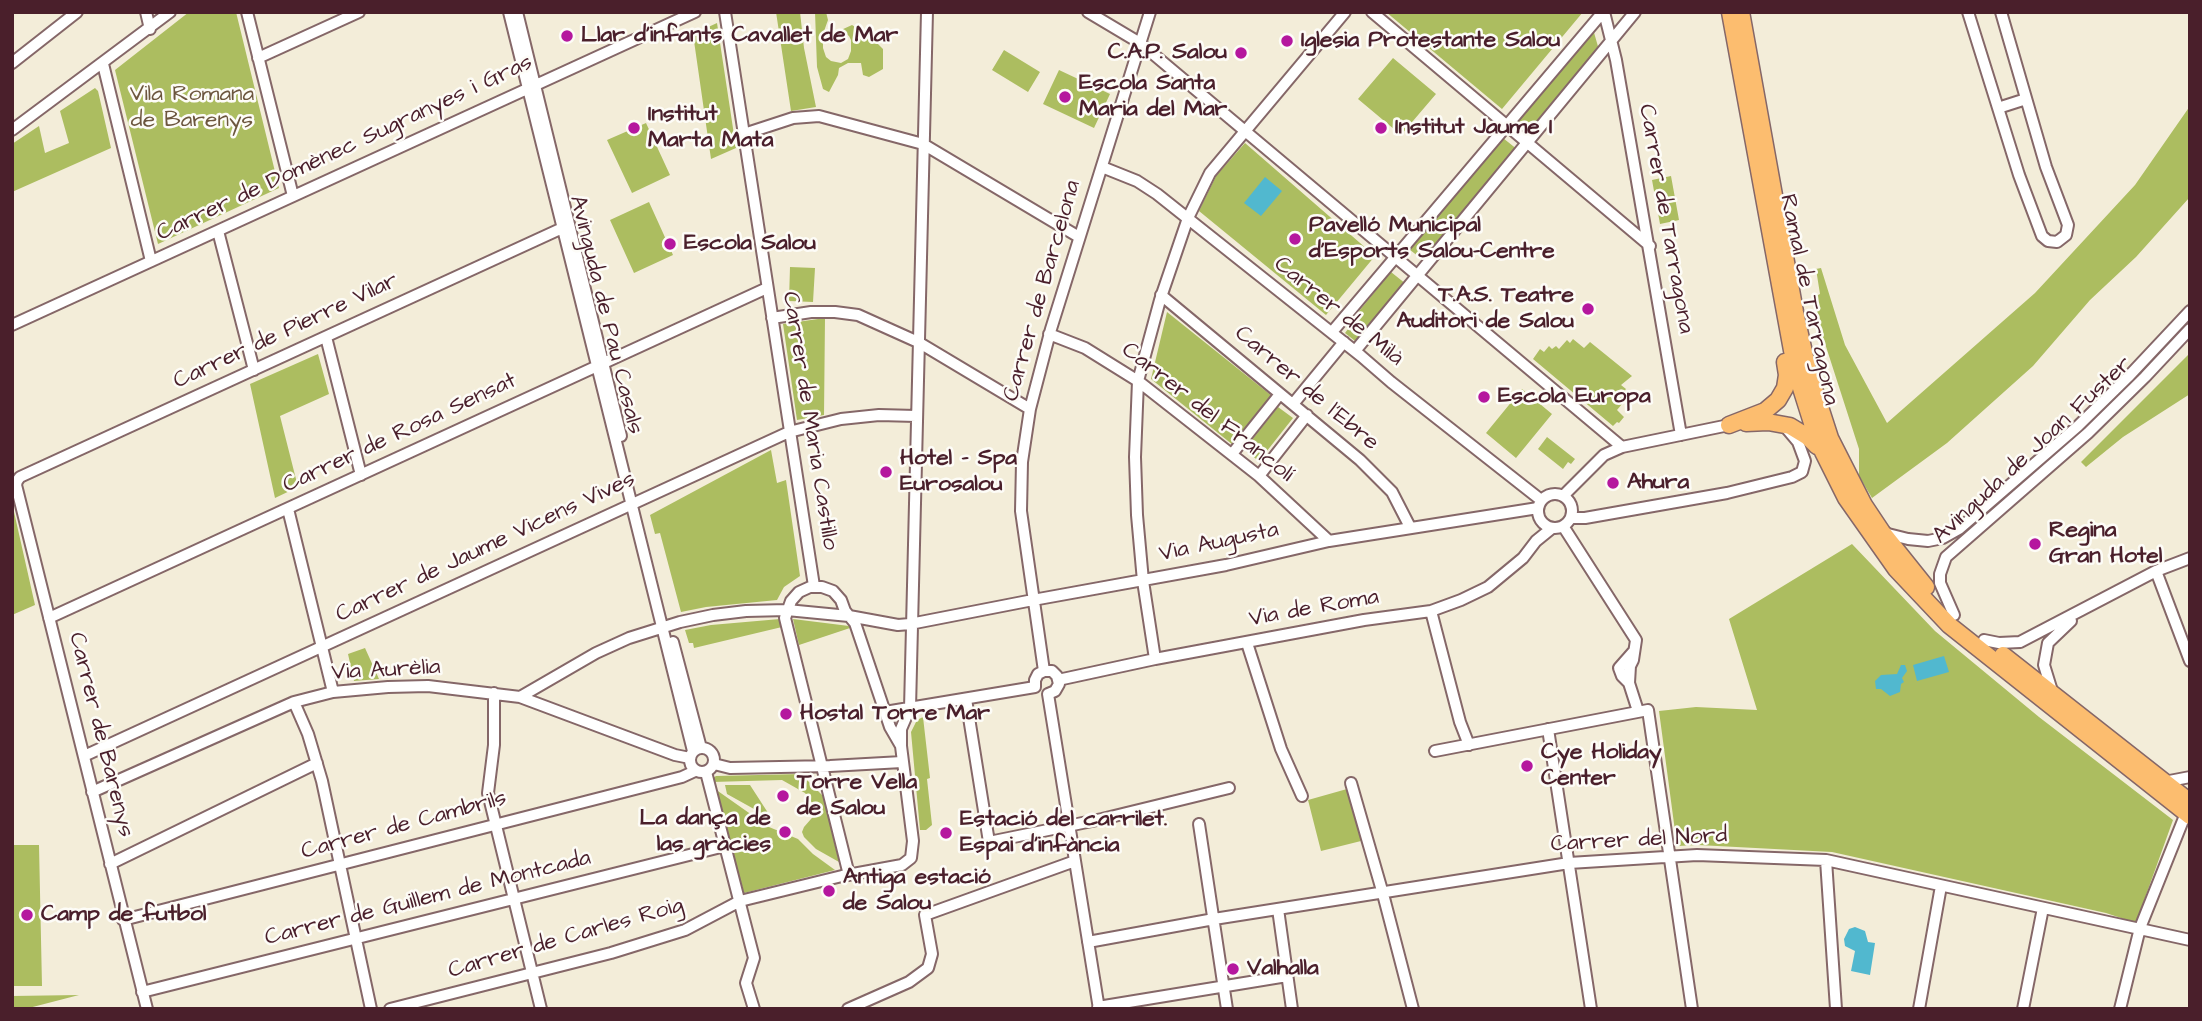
<!DOCTYPE html>
<meta charset="utf-8">
<style>
body{margin:0}
#map{position:relative;width:2202px;height:1021px;overflow:hidden;background:#f3edd9;font-family:"Architects Daughter",sans-serif}
canvas{display:block}
.frame{position:absolute;inset:0;border:14px solid #4a1f2b;pointer-events:none}
</style>
<div id="map">
<canvas width="2202" height="1021"></canvas>
<div class="frame"></div>
</div>
<script>
const context = document.querySelector('canvas').getContext('2d');
context.lineJoin = 'round';
function paint(path, color) {
  context.fillStyle = color;
  context.fill(path, 'evenodd');
}
function poly(rows) {
  const path = new Path2D();
  for (const r of rows) {
    if (r.length === 3) {
      path.moveTo(r[0] + r[2], r[1]);
      path.arc(r[0], r[1], r[2], 0, 2 * Math.PI);
      continue;
    }
    path.moveTo(r[0], r[1]);
    for (let i = 2; i < r.length; i += 2) path.lineTo(r[i], r[i + 1]);
  }
  return path;
}
function stroke(path, color, width, dash) {
  context.strokeStyle = color;
  context.lineWidth = width;
  context.lineCap = dash ? 'butt' : 'round';
  context.setLineDash(dash || []);
  context.stroke(path);
}
function label(font, color, halo, rows, align = 'center') {
  context.font = font + ' "Architects Daughter",sans-serif';
  context.lineWidth = 5;
  context.setLineDash([]);
  context.textBaseline = 'middle';
  context.strokeStyle = halo;
  context.fillStyle = color;
  for (const [text, x, y, turn = 0] of rows) {
    context.save();
    context.translate(x, y);
    context.rotate((+turn || 0) * Math.PI / 180);
    context.textAlign = isNaN(turn) ? turn : align;
    if (halo) context.strokeText(text, 0, 0);
    context.fillText(text, 0, 0);
    context.restore();
  }
}
paint(poly([
 [189,12,236,12,279,188,158,244,115,70],
 [776,12,800,12,804,48,816,107,791,111],
 [815,12,826,12,828,20,823,34,823,48,826,57,831,61,841,63,848,59,851,51,851,40,849,36,841,30,852,25,870,36,883,49,883,69,869,77,863,75,861,63,848,63,839,68,838,75,829,92,823,89,817,67],
 [1386,12,1583,12,1502,109],
 [717,23,736,148,711,159,693,34],
 [1593,29,1599,50,1531,133,1515,121],
 [1004,50,1040,72,1028,92,992,70],
 [1393,58,1436,94,1401,135,1358,99],
 [1059,70,1110,94,1094,128,1043,104],
 [95,88,98,91,111,148,12,192,12,144,39,126,45,153,69,143,60,111],
 [2190,106,2189,198,2136,257,2090,300,2033,366,1947,443,1872,498,1859,476,1859,449,1821,331,1814,297,1820,294,1816,269,1821,268,1845,345,1887,423,2035,293,2135,185],
 [646,123,670,175,632,193,607,140],
 [1503,138,1518,150,1424,261,1409,249],
 [1245,143,1375,256,1326,315,1199,211,1216,176],
 [1671,176,1679,220,1660,224,1652,180],
 [649,202,673,255,634,273,610,220],
 [790,267,815,268,813,302,789,301],
 [1391,272,1406,284,1359,342,1356,340,1355,341,1345,333,1348,329,1346,327],
 [1167,312,1272,396,1233,445,1151,379],
 [825,318,824,415,797,420,783,324],
 [1573,339,1584,348,1590,342,1632,376,1621,385,1626,389,1622,394,1627,398,1617,410,1624,417,1619,423,1617,422,1613,426,1533,359,1540,349,1544,352,1549,346,1552,349,1556,346,1559,349,1567,340,1570,343],
 [2190,353,2190,394,2123,437,2086,467,2081,462],
 [318,354,329,394,280,416,298,487,275,498,250,384],
 [1522,389,1552,414,1516,458,1486,433],
 [1278,407,1293,418,1259,461,1244,450],
 [1547,437,1575,459,1571,464,1568,462,1563,469,1538,449],
 [771,450,777,483,786,480,800,576,784,587,777,600,706,607,681,612,660,533,655,534,650,515],
 [12,503,35,605,12,615],
 [1852,544,1935,631,2039,717,2173,820,2136,923,2106,913,1832,852,1698,845,1677,846,1659,711,1696,707,1757,710,1729,619],
 [780,619,782,627,694,648,693,643,689,643,685,630,711,625],
 [793,619,849,626,850,628,799,645],
 [365,648,379,679,354,681,348,654],
 [923,717,930,778,927,779,932,825,926,830,920,830,911,732,917,720],
 [801,774,823,796,839,862,816,849,804,837,802,832,804,827,818,811,805,793,782,780,712,782,713,778,716,776],
 [725,785,750,785,772,819,727,794],
 [715,789,769,827,798,839,813,854,835,870,744,893],
 [1347,789,1361,841,1321,851,1308,800],
 [12,845,39,845,42,986,12,986],
 [79,995,25,1009,12,1009,12,996]
]), '#acbd60');
paint(poly([
 [1265,177,1282,191,1261,216,1244,203],
 [1944,656,1949,672,1917,681,1913,665],
 [1901,665,1905,665,1907,671,1902,678,1904,682,1901,684,1900,692,1890,696,1881,689,1876,689,1875,681,1881,675,1897,674],
 [1855,927,1865,931,1868,942,1875,943,1870,975,1851,971,1855,951,1845,946,1844,939,1849,929]
]), '#51b8cf');
const street = poly([
 [146,12,150,29],
 [247,12,293,196],
 [509,12,693,751],
 [517,12,621,436],
 [725,12,814,586],
 [1088,12,1140,43,1622,447],
 [1372,12,1650,246],
 [1604,12,1616,60,1681,435],
 [1968,12,2019,175,2042,236,2048,241,2057,242,2066,235,2068,225,2046,167,2001,12],
 [258,58,359,12],
 [12,63,77,12],
 [103,64,151,261],
 [1998,108,2026,99],
 [12,130,170,12],
 [744,134,793,118,819,116,923,144,1079,237],
 [1102,167,1137,181,1157,194,1361,356,1391,382,1541,500],
 [218,231,254,370],
 [1161,295,1360,460,1392,492,1410,527],
 [772,318,811,312,835,312,858,315,918,342,1030,409],
 [12,325,695,12],
 [1332,332,1603,12],
 [1049,334,1085,348,1138,381,1259,476,1329,541],
 [326,337,361,475],
 [1355,351,1635,12],
 [1293,404,1344,342],
 [1232,454,1280,394],
 [1259,476,1307,415],
 [1555,511,17],
 [1563,496,1604,455,1622,447,1729,425],
 [288,509,333,692],
 [1571,518,1585,518,1727,493,1792,477,1802,472,1805,461,1798,442,1787,429],
 [1563,526,1636,640,1633,660,1630,666,1629,683],
 [1884,533,1908,539,1928,541,1943,538,1959,529,2078,426,2128,377,2190,311],
 [2156,571,2190,661],
 [1431,611,1460,722,1469,745],
 [1954,615,1940,583,1940,574,1946,557,2088,433,2145,377,2190,329],
 [49,618,767,288],
 [1984,640,1999,643,2020,642,2156,571,2190,558],
 [673,642,701,748],
 [1247,643,1281,749,1302,796],
 [1634,651,1619,668,1622,676,1629,683,1638,711],
 [1155,659,1143,581,1137,515,1135,457,1138,381,1160,300,1188,218,1210,173,1345,12],
 [1044,671,1021,511,1022,462,1030,409,1051,329,1150,12],
 [1058,680,1155,659,1364,620,1431,611,1461,600,1488,587,1523,558,1536,541,1552,528],
 [1035,687,1035,680,1038,674,1044,671,1052,671,1057,676,1059,684,1055,691,1048,694],
 [2052,691,2044,665,2048,643,2071,621],
 [494,693,494,745,488,793,541,1009],
 [1048,694,1099,1009],
 [520,697,596,653,629,638,680,622,713,615,746,611,787,610,849,616,898,625,910,624,1033,600,1226,565,1329,541,1538,508],
 [966,699,989,842,1102,819,1229,788],
 [294,702,308,734,322,781,371,1009],
 [885,712,1035,687],
 [1548,729,1591,1009],
 [702,760,12],
 [1435,751,1648,710,1692,1009],
 [84,756,789,432,841,419,879,415,916,416],
 [714,764,730,768,830,766,902,762],
 [706,772,754,958,746,983,754,1009],
 [2164,782,2190,777],
 [1351,783,1383,894,1413,1009],
 [92,792,294,702,333,692,388,687,428,686,520,697,675,755,690,758],
 [1199,824,1227,1009],
 [1826,860,1836,1009],
 [110,864,317,763],
 [849,875,785,618,791,601,799,592,810,587,822,587,833,591,841,600,845,611,855,623,890,727,901,746],
 [1278,909,1292,1009],
 [123,920,682,777,695,771],
 [1088,942,1214,919,1569,863,1697,855,1826,860,2190,940],
 [142,992,725,846],
 [1098,1007,1287,976],
 [147,1009,16,485,17,481,20,477,569,225],
 [390,1009,611,953,685,930,740,901,842,876,902,865,911,858,913,841,901,746,901,729,910,708,927,12],
 [848,1009,909,982,928,968,932,954,925,915,1075,861],
 [1919,1009,1941,886],
 [2023,1009,2043,908],
 [2120,1009,2140,928,2186,813]
]);
const primary = poly([
 [1730,12,1796,372,1818,442,1846,498,1896,569,1949,625,2190,816],
 [1741,12,1795,312,1808,370,1830,438,1864,505,1882,532,1926,587],
 [1746,423,1768,422,1790,426,1808,437,1817,446],
 [1729,425,1765,411,1778,400,1785,388,1787,375,1785,362],
 [2003,655,2190,802]
]);
stroke(street, '#856768', 14);
stroke(primary, '#856768', 19);
stroke(street, '#fff', 10);
stroke(primary, '#fcbd6f', 16);
for (const [x, y, r, color] of [
 [567,36,7,"#b5179e"],
 [1287,41,7,"#b5179e"],
 [1241,53,7,"#b5179e"],
 [1065,97,7,"#b5179e"],
 [634,128,7,"#b5179e"],
 [1381,128,7,"#b5179e"],
 [1295,239,7,"#b5179e"],
 [670,244,7,"#b5179e"],
 [1588,309,7,"#b5179e"],
 [1484,397,7,"#b5179e"],
 [886,472,7,"#b5179e"],
 [1613,483,7,"#b5179e"],
 [2035,544,7,"#b5179e"],
 [786,714,7,"#b5179e"],
 [1527,766,7,"#b5179e"],
 [783,796,7,"#b5179e"],
 [785,832,7,"#b5179e"],
 [946,833,7,"#b5179e"],
 [829,891,7,"#b5179e"],
 [27,915,7,"#b5179e"],
 [1233,969,7,"#b5179e"]
]) {
  const dot = new Path2D();
  dot.arc(x, y, r, 0, 2 * Math.PI);
  context.fillStyle = color;
  context.fill(dot);
  stroke(dot, '#fdfcf7', 2.5);
}
label('bold 23px', '#4a1f2b', '#fdfcf7', [
 ["Llar d'infants Cavallet de Mar",581,36],
 ["Iglesia Protestante Salou",1301,41],
 ["C.A.P. Salou",1227,53,"right"],
 ["Escola Santa",1079,84],
 ["Maria del Mar",1079,110],
 ["Institut",648,115],
 ["Marta Mata",648,141],
 ["Institut Jaume I",1395,128],
 ["Pavelló Municipal",1309,226],
 ["d'Esports Salou-Centre",1309,252],
 ["Escola Salou",684,244],
 ["T.A.S. Teatre",1574,296,"right"],
 ["Auditori de Salou",1574,322,"right"],
 ["Escola Europa",1498,397],
 ["Hotel - Spa",900,459],
 ["Eurosalou",900,485],
 ["Ahura",1627,483],
 ["Regina",2049,531],
 ["Gran Hotel",2049,557],
 ["Hostal Torre Mar",800,714],
 ["Cye Holiday",1541,753],
 ["Center",1541,779],
 ["Torre Vella",797,783],
 ["de Salou",797,809],
 ["La dança de",771,819,"right"],
 ["las gràcies",771,845,"right"],
 ["Estació del carrilet.",960,820],
 ["Espai d'infància",960,846],
 ["Antiga estació",843,878],
 ["de Salou",843,904],
 ["Camp de futbol",41,915],
 ["Valhalla",1247,969]
], 'left');
label('23px', '#6c563e', '#fdfcf7', [
 ["Vila Romana",192,95],
 ["de Barenys",192,121]
]);
label('23px', '#4a1f2b', '#fdfcf7', [
 ["Carrer de Domènec Sugranyes i Gras",345,149,-25],
 ["Carrer de Tarragona",1665,219,80],
 ["Carrer de Barcelona",1043,291,-74],
 ["Ramal de Tarragona",1808,300,78],
 ["Carrer de Milà",1338,312,39],
 ["Avinguda de Pau Casals",605,315,76],
 ["Carrer de Pierre Vilar",286,332,-25],
 ["Carrer de l'Ebre",1306,389,40],
 ["Carrer del Francolí",1207,413,38],
 ["Carrer de Maria Castillo",809,421,81],
 ["Carrer de Rosa Sensat",400,434,-25],
 ["Avinguda de Joan Fuster",2033,451,-43],
 ["Via Augusta",1219,543,-12],
 ["Carrer de Jaume Vicens Vives",486,548,-25],
 ["Via de Roma",1314,609,-10],
 ["Via Aurèlia",386,671,-3],
 ["Carrer de Barenys",100,735,76],
 ["Carrer de Cambrils",404,826,-15],
 ["Carrer del Nord",1639,841,-3],
 ["Carrer de Guillem de Montcada",428,899,-14],
 ["Carrer de Carles Roig",566,939,-16]
]);
</script>
